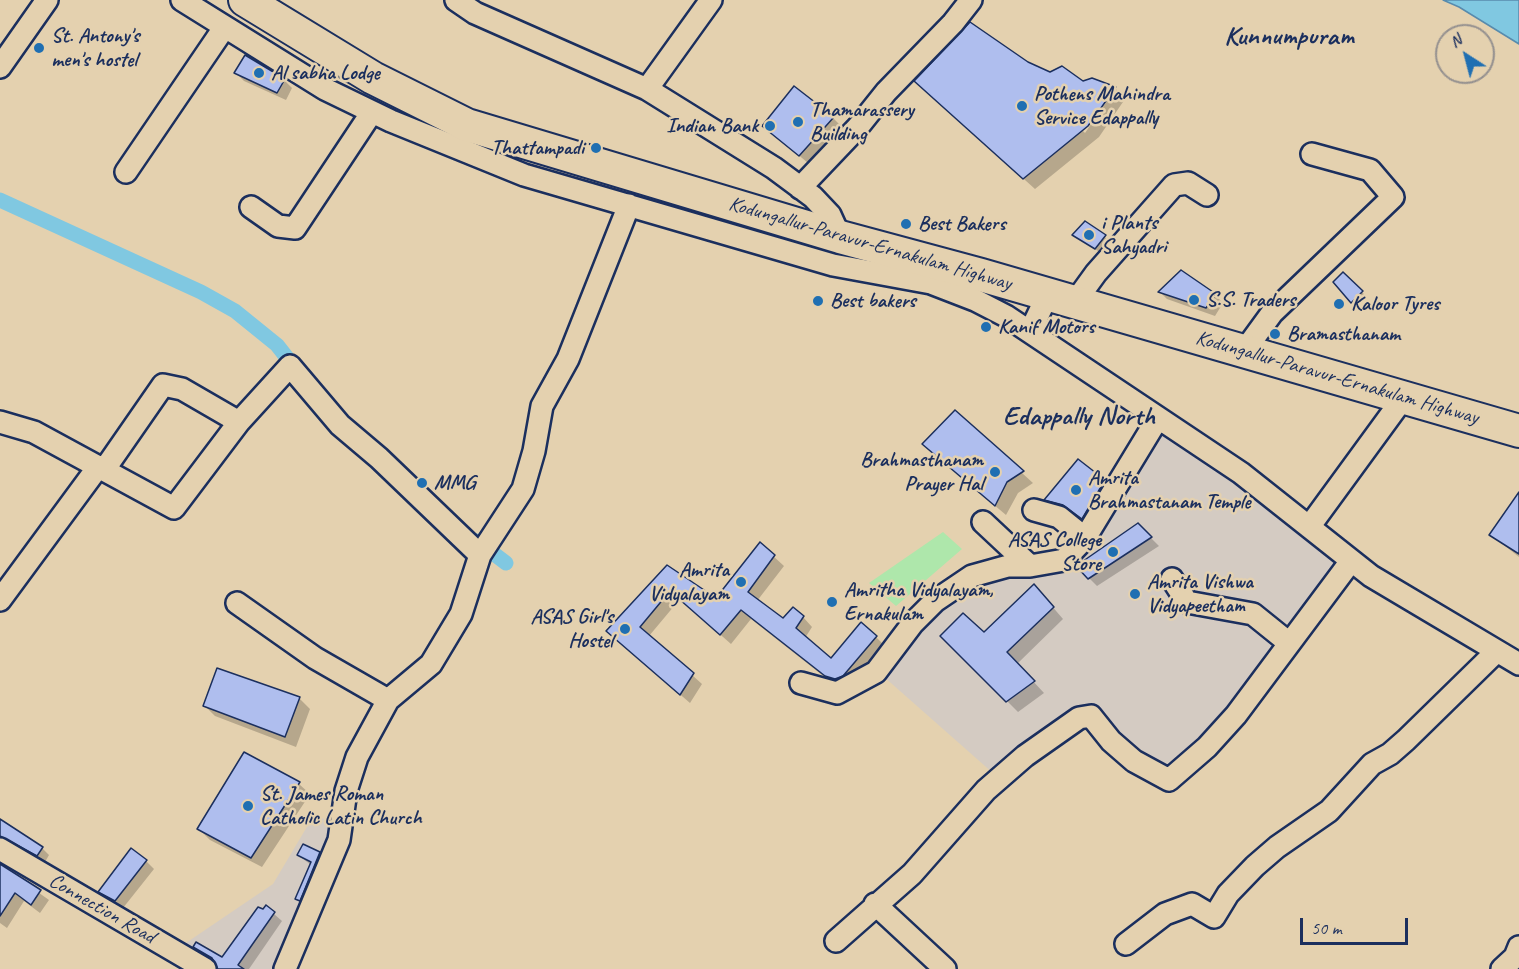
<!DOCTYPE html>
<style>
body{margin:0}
#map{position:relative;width:1519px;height:969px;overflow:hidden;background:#e4d1af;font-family:Caveat,sans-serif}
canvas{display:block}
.north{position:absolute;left:1435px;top:24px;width:60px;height:60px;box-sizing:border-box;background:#e4d1af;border:2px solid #94908f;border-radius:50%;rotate:324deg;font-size:16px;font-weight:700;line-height:24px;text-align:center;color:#1b2f5e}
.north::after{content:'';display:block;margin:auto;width:21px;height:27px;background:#1f6fb2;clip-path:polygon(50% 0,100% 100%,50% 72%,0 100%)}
.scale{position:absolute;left:1300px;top:918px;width:108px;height:27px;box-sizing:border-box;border:3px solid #1b2f5e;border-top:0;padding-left:8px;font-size:18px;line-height:21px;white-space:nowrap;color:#1b2f5e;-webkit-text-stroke:4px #e4d1af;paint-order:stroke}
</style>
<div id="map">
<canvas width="1519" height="969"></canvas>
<div class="north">N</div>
<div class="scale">50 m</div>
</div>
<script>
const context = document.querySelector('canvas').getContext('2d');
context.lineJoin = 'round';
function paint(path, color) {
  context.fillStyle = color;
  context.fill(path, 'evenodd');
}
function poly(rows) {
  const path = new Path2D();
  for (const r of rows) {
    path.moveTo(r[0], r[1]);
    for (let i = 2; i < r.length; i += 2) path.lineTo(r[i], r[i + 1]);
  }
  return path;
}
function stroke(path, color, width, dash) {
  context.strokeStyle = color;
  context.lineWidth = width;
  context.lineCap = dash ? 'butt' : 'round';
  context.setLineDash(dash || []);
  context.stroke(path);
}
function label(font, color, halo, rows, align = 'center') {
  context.font = font + ' Caveat,sans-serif';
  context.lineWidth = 5;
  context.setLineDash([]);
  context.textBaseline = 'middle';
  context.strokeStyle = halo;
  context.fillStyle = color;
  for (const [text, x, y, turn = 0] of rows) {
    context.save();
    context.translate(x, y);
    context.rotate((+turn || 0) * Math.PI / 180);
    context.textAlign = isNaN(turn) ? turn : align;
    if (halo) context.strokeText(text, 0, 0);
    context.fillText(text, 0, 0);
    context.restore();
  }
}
paint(poly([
 [1160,426,1236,478,1336,560,1275,648,1199,745,1169,772,1118,738,1096,707,994,774,883,676,940,607,974,582,1067,563],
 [314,815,335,823,277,969,211,969,177,949,273,884]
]), '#d4cbc2');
paint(poly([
 [943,532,962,549,896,606,869,583]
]), '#aee7ab');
const water = poly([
 [1443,0,1519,0,1519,44,1459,7,1443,0]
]);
paint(water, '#80c8e1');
stroke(water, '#588bad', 1.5);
paint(poly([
 [1027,64,1082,83,1115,88,1125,99,1099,137,1035,189,927,92],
 [1110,91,1114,91,1085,133,1083,131],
 [236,73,284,80,292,88,286,100,244,81],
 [833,118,841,126,808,163,764,126],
 [1086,223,1110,241,1101,253,1074,235],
 [1343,274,1367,297,1357,307,1335,282],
 [1160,292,1215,295,1223,303,1215,316,1167,299],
 [955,412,1033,483,1018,493,1006,515,935,455],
 [1078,461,1112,490,1090,526,1072,512,1054,507,1046,500],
 [1519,494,1519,557,1491,535],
 [1146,533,1159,546,1097,586,1078,567],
 [760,544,784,566,757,601,783,620,803,617,812,627,805,638,832,660,876,637,885,646,852,685,836,686,751,619,731,644,680,599,649,636,702,684,690,703,617,640,668,566,717,600],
 [1044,597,1063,619,1017,664,1044,693,1018,712,942,636,984,634],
 [299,698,310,709,296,747,215,716,204,705],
 [245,754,299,784,310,794,262,867,210,840,199,829],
 [0,821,42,848,49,855,45,862,15,844,7,843,0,846],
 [319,853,327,861,305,907,297,899,311,865,298,855],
 [146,861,154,869,123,908,100,892],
 [0,865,49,900,40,913,24,901,7,928,0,923],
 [266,907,282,921,249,969,218,969,215,962,195,947,223,959]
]), '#0003');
stroke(poly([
 [0,200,201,292,235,311,277,345,299,373],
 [477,541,506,563]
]), '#80c8e1', 15);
const building = poly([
 [970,22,1028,62,1050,72,1062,66,1083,81,1092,78,1116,87,1088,126,1023,179,914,81,970,22],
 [245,55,285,79,277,93,234,73,245,55],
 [794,86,834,117,799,156,762,126,794,86],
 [1085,221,1106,235,1095,249,1072,235,1085,221],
 [1181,270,1216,294,1206,308,1158,292,1181,270],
 [1343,272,1363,291,1351,303,1333,282,1343,272],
 [955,410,1024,471,1007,482,995,506,922,444,955,410],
 [1078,459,1105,480,1082,519,1063,505,1044,500,1078,459],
 [1519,492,1519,554,1489,535,1519,492],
 [1138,523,1152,537,1088,579,1076,566,1138,523],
 [760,542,775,555,748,592,783,618,793,607,804,616,796,628,831,658,861,622,877,636,843,676,835,679,825,676,741,610,720,635,670,591,640,627,694,673,680,695,606,631,667,565,716,598,760,542],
 [1034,584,1054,607,1007,652,1035,681,1006,702,940,636,963,613,984,632,1034,584],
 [217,668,300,697,285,737,203,706,217,668],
 [244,752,300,782,251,858,197,829,244,752],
 [0,819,43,847,37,856,0,836,0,819],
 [303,844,320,852,300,901,295,899,311,862,297,855,303,844],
 [131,848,147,860,115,901,98,892,131,848],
 [0,864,41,890,31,905,15,893,0,916,0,864],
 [266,905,275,912,238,965,244,969,218,969,212,958,193,947,196,942,222,957,258,907,263,909,266,905]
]);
paint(building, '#afbeee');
stroke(building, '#1b2f5e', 1.5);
const minor = poly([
 [182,0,325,89,391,121,524,175,833,265,931,283,975,300,1006,316,1241,473,1371,576,1519,664],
 [456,0,475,13,647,89,774,168,813,197,830,215,840,237],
 [0,67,47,0],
 [647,89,711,0],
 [126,172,224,28],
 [800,188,858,127,886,92,953,23,971,0],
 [251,207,278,226,295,228,372,112],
 [1075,302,1096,273,1174,185,1188,183,1207,195],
 [1030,332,1048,294],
 [1245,350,1272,313,1393,197,1370,170,1312,154],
 [0,422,34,432,174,508,239,422,182,389,163,385,104,470],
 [239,422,290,366,340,425,379,458,480,555],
 [1034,510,1059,517,1085,538,1158,418],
 [983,522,1030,566,1064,560,1085,538],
 [1309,527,1404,397],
 [1172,579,1187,602,1253,614,1289,643],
 [0,600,98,467],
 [237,603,315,658,388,700],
 [801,683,837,693,876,672,913,623,935,601,972,576,1008,566,1030,566],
 [0,849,205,969],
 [875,904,945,969],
 [836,941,912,874,986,790,1025,756,1079,718,1091,716,1111,741,1134,761,1169,780,1207,747,1236,715,1351,561],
 [1126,944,1165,914,1192,904,1214,917,1228,894,1255,866,1277,847,1329,811,1372,764,1390,754,1406,740,1497,651],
 [285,969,339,840,346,791,357,757,388,700,431,664,461,614,480,555,523,489,534,451,542,406,568,359,629,205],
 [1502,969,1515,957,1519,947]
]);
const highway = poly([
 [245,0,373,78,467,125,840,237,981,275,1519,431]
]);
stroke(minor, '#1b2f5e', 26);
stroke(highway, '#1b2f5e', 36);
stroke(minor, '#e4d1af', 21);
stroke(highway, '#e4d1af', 32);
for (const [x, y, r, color] of [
 [39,48,6,"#1f6fb2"],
 [259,73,6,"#1f6fb2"],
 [1022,106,6,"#1f6fb2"],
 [798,122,6,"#1f6fb2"],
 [770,126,6,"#1f6fb2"],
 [596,148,6,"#1f6fb2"],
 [906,224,6,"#1f6fb2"],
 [1089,235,6,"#1f6fb2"],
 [1194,300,6,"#1f6fb2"],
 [818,301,6,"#1f6fb2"],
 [1339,304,6,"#1f6fb2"],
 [986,327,6,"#1f6fb2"],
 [1275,334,6,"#1f6fb2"],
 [995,472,6,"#1f6fb2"],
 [422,483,6,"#1f6fb2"],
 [1076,490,6,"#1f6fb2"],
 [1113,552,6,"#1f6fb2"],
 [741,582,6,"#1f6fb2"],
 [1135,594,6,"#1f6fb2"],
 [832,602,6,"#1f6fb2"],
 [625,629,6,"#1f6fb2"],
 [248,806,6,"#1f6fb2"]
]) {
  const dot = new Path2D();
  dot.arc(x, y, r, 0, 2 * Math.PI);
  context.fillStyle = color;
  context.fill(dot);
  stroke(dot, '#e4d1af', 2);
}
label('bold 21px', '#1b2f5e', '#e4d1af', [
 ["St. Antony's",51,36],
 ["men's hostel",51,60],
 ["Al sabha Lodge",271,73],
 ["Pothens Mahindra",1034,94],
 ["Service Edappally",1034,118],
 ["Thamarassery",810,110],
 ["Building",810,134],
 ["Indian Bank",758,126,"right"],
 ["Thattampadi",584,148,"right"],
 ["i Plants",1101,223],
 ["Sahyadri",1101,247],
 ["Best Bakers",918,224],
 ["S.S. Traders",1206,300],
 ["Best bakers",830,301],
 ["Kaloor Tyres",1351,304],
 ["Kanif Motors",998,327],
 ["Bramasthanam",1287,334],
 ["Brahmasthanam",983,460,"right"],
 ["Prayer Hal",983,484,"right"],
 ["Amrita",1088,478],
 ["Brahmastanam Temple",1088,502],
 ["MMG",434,483],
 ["ASAS College",1101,540,"right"],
 ["Store",1101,564,"right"],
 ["Amrita",729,570,"right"],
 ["Vidyalayam",729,594,"right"],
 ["Amrita Vishwa",1147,582],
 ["Vidyapeetham",1147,606],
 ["Amritha Vidyalayam,",844,590],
 ["Ernakulam",844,614],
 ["ASAS Girl's",613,617,"right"],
 ["Hostel",613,641,"right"],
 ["St. James Roman",260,794],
 ["Catholic Latin Church",260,818]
], 'left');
label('21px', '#1b2f5e', '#e4d1af', [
 ["Kodungallur-Paravur-Ernakulam Highway",870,244,16],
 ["Kodungallur-Paravur-Ernakulam Highway",1337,378,16],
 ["Connection Road",102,909,30]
]);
label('bold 27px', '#1b2f5e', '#e4d1af', [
 ["Kunnumpuram",1289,37],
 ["Edappally North",1079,417]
]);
</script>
